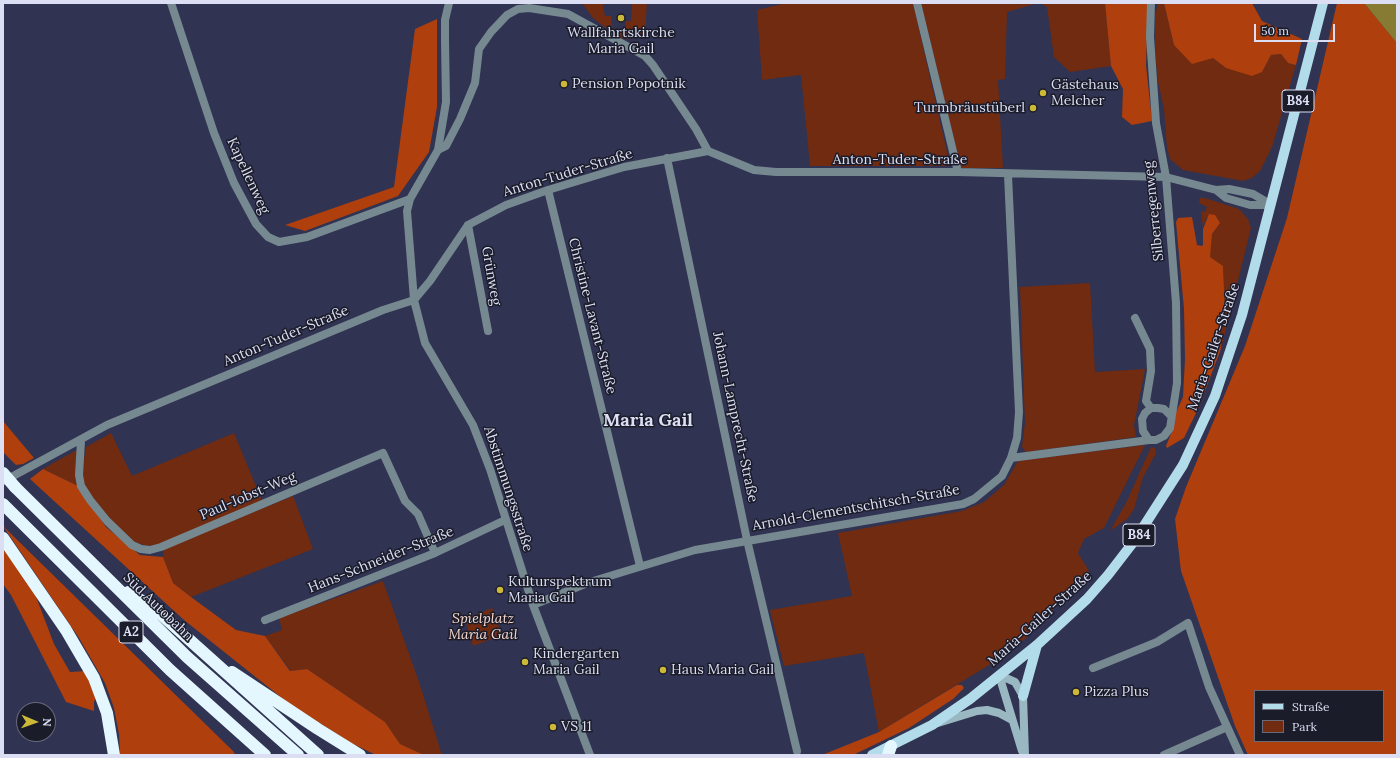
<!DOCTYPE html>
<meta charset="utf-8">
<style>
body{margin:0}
#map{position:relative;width:1400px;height:758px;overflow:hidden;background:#303352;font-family:Lora,serif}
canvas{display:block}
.frame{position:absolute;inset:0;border:4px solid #dcdff3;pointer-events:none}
.legend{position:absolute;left:1254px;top:690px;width:130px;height:52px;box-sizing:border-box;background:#1b1c2a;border:1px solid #686a7a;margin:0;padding:5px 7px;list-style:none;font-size:12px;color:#dcdff3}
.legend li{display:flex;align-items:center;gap:8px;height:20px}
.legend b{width:20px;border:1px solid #686a7a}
.north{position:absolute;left:16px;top:702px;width:40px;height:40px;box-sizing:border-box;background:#1b1c2a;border:1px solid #686a7a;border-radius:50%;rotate:92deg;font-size:11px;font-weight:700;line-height:16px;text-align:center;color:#dcdff3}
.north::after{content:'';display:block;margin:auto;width:14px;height:18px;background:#cdb938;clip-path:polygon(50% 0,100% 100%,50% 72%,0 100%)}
.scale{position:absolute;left:1254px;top:24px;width:81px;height:18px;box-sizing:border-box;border:2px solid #dcdff3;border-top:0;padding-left:5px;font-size:12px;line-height:14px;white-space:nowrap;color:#dcdff3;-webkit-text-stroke:3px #1b1c2a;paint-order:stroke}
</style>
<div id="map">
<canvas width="1400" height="758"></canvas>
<div class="frame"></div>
<ul class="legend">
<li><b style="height:5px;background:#b3dcea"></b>Straße</li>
<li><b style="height:11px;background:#702b11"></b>Park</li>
</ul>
<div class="north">N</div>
<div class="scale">50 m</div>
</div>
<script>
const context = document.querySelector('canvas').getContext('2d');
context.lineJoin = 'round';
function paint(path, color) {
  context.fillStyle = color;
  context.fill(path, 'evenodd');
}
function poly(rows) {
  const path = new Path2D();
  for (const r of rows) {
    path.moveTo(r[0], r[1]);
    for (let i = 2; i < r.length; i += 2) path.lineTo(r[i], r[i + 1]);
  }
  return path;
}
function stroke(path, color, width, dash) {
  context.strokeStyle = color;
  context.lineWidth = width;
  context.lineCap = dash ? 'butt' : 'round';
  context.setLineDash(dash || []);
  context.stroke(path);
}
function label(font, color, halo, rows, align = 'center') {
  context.font = font + ' Lora,serif';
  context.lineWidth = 3;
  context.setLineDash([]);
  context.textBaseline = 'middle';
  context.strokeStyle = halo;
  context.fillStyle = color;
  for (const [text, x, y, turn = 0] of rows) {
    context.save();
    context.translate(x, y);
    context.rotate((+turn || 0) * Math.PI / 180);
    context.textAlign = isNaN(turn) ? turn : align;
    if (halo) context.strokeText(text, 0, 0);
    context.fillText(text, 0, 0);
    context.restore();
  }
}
paint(poly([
 [582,3,607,3,603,5,605,16,611,16,612,27,615,32,621,31,626,26,626,21,631,21,632,4,629,3,647,3,645,34,629,39,619,38,593,18],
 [786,3,913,3,947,152,947,166,810,166,801,75,762,80,757,10],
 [921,3,1038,3,1007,12,1005,79,998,80,1003,168,961,168],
 [1040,3,1105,3,1111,66,1070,72,1054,57,1047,7],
 [1158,3,1164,3,1174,45,1213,58,1226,68,1262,72,1271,55,1281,54,1288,63,1296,65,1272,147,1260,171,1252,178,1243,181,1183,170,1170,159,1167,148,1164,109,1158,82,1155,51,1155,15],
 [1200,198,1205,198,1239,209,1248,219,1251,228,1221,349,1220,332,1225,314,1223,266,1209,257,1212,234,1220,222,1206,218,1203,227,1201,214,1202,211,1205,212,1207,207,1199,203],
 [1090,283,1095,372,1145,369,1134,425,1136,437,1026,452,1022,447,1025,423,1020,287],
 [111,433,132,476,234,433,262,501,161,544,147,546,135,542,109,519,92,499,85,486,82,473,86,447],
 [1145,445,1104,528,1084,539,1078,553,1089,571,1024,640,1004,648,1004,656,879,732,864,653,784,666,770,610,852,596,838,533,962,511,984,502,1004,485,1018,461],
 [1151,447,1155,448,1156,453,1143,477,1134,509,1127,519,1110,531,1127,501],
 [77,450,78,486,43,469,53,463],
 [293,496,313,549,191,597,173,583,163,557,164,549],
 [383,581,419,682,442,755,424,755,400,744,385,722,307,669,291,671,265,636,282,630,279,618],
 [492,608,502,635,473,646,465,619]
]), '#702b11');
paint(poly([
 [1105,3,1148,3,1146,65,1152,121,1132,125,1122,117,1123,89,1111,66],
 [1164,3,1252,3,1262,21,1302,39,1296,65,1288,63,1281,54,1271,55,1262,72,1252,76,1226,68,1213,58,1192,64,1174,45],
 [1337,3,1364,3,1397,43,1397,755,1248,755,1235,726,1181,571,1175,519,1186,487,1245,346,1287,218],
 [1255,691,1383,691,1383,741,1255,741],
 [437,19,437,107,429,152,398,196,305,231,285,225,394,187,415,29],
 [1209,214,1215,215,1220,223,1212,234,1210,257,1223,266,1225,314,1220,332,1221,349,1198,409,1184,438,1167,448,1166,446,1172,431,1172,421,1183,397,1185,359,1184,309,1176,222,1178,218,1192,217,1197,245,1202,246,1203,245,1203,229],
 [3,421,34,458,23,464,16,465,3,452],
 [43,469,78,486,106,527,140,555,163,557,173,583,191,597,236,630,265,636,290,671,307,669,385,722,400,744,424,755,376,755,351,743,287,702,184,620,30,479],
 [3,526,234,752,235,755,120,755,119,734,114,708,105,683,79,638],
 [3,546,35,594,54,644,70,672,86,671,97,694,94,702,94,711,66,702,11,595,3,584],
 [957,685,962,685,964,688,953,699,909,728,853,755,822,755,879,732]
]), '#af3f0d');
paint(poly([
 [1364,3,1397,3,1397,43,1396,42]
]), '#877b33');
stroke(poly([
 [171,3,214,133,234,183,256,224,268,237,279,242,307,237,410,199],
 [449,3,445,20,445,41,446,102,438,150,410,199,407,211,414,300,425,343,473,425,490,469,533,605,590,755],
 [917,3,958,172],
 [1151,3,1150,37,1156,123,1166,177,1176,303,1177,383,1170,428,1164,436,1156,440,1149,440,1143,431,1142,419,1145,413,1151,408,1158,408,1164,409,1171,416],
 [438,150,446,146,460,119,475,83,479,49,491,32,507,15,518,9,529,8,568,14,645,56,653,65,696,129,708,151],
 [667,158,747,540,797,751],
 [548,190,640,566],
 [1216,190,1226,198,1250,205,1269,205],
 [468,225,488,331],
 [1135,318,1150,349,1151,371,1146,401,1151,408],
 [81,441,79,475,81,486,90,500,107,521,132,545,141,549,150,550,161,547,383,453,405,501,418,514,435,553],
 [1011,458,1149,440],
 [4,481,107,425,383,310,414,300,430,281,468,225,506,205,548,190,624,167,708,151,754,170,776,172,958,172,1166,177,1216,190,1229,189,1253,194,1270,204],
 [533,605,590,582,695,550,963,504,974,499,1002,476,1011,458,1017,438,1019,412,1008,175],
 [265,620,435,553,505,520],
 [1093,668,1157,642,1188,623,1209,687,1240,755],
 [1164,755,1227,727]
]), '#768990', 8);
stroke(poly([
 [999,675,1015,682,1023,696,1025,755],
 [999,675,1022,751],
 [938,723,977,711,987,710,999,713,1012,720]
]), '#99b8c2', 8);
stroke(poly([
 [1023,696,1037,645],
 [872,755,932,725,970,699,1037,645,1087,599,1108,575,1135,540,1183,465,1215,396,1242,315,1323,3]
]), '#b3dcea', 10);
stroke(poly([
 [15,487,187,657,298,755],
 [3,504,170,670,265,755],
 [3,538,66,630,94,678,107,713,114,755],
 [128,592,155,609,318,755],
 [232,672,318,729,360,755],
 [888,755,891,746]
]), '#e4f7fe', 12);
stroke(poly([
 [3,473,15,487]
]), '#e4f7fe', 12);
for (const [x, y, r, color] of [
 [621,18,4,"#cdb938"],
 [564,84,4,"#cdb938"],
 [1043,93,4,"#cdb938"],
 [1033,108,4,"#cdb938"],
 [500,590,4,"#cdb938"],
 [525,662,4,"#cdb938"],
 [663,670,4,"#cdb938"],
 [1076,692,4,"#cdb938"],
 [553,727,4,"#cdb938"]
]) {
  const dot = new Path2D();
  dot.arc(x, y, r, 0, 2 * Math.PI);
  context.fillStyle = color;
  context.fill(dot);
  stroke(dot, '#1b1c2a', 1.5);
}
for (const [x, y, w] of [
 [1298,101,32],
 [1139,535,32],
 [131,632,24]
]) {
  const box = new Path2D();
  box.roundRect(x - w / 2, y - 11, w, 22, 3);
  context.fillStyle = '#1b1c2a';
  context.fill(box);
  stroke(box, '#dcdff3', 1);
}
label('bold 13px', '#dcdff3', null, [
 ["B84",1298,101],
 ["B84",1139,535],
 ["A2",131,632]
]);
label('14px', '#dcdff3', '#1b1c2a', [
 ["Wallfahrtskirche",621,33,"center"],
 ["Maria Gail",621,49,"center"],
 ["Pension Popotnik",572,84],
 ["Gästehaus",1051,85],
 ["Melcher",1051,101],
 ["Turmbräustüberl",1025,108,"right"],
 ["Kulturspektrum",508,582],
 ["Maria Gail",508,598],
 ["Kindergarten",533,654],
 ["Maria Gail",533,670],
 ["Haus Maria Gail",671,670],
 ["Pizza Plus",1084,692],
 ["VS 11",561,727]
], 'left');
label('14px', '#dcdff3', '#1b1c2a', [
 ["Anton-Tuder-Straße",900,160],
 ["Anton-Tuder-Straße",568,173,-17],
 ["Kapellenweg",248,176,65],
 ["Silberregenweg",1154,211,-96],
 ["Grünweg",491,276,80],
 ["Christine-Lavant-Straße",592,316,76],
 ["Anton-Tuder-Straße",286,336,-23],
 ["Maria-Gailer-Straße",1214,347,-71],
 ["Johann-Lamprecht-Straße",735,417,78],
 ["Abstimmungsstraße",508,489,72],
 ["Paul-Jobst-Weg",248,496,-23],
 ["Arnold-Clementschitsch-Straße",856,508,-10],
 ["Hans-Schneider-Straße",381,560,-22],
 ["Süd Autobahn",158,607,44],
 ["Maria-Gailer-Straße",1040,619,-42]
]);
label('italic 14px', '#f8d9cf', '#1b1c2a', [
 ["Spielplatz",483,619],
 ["Maria Gail",483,635]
]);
label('bold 18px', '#dcdff3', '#1b1c2a', [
 ["Maria Gail",648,421]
]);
</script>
